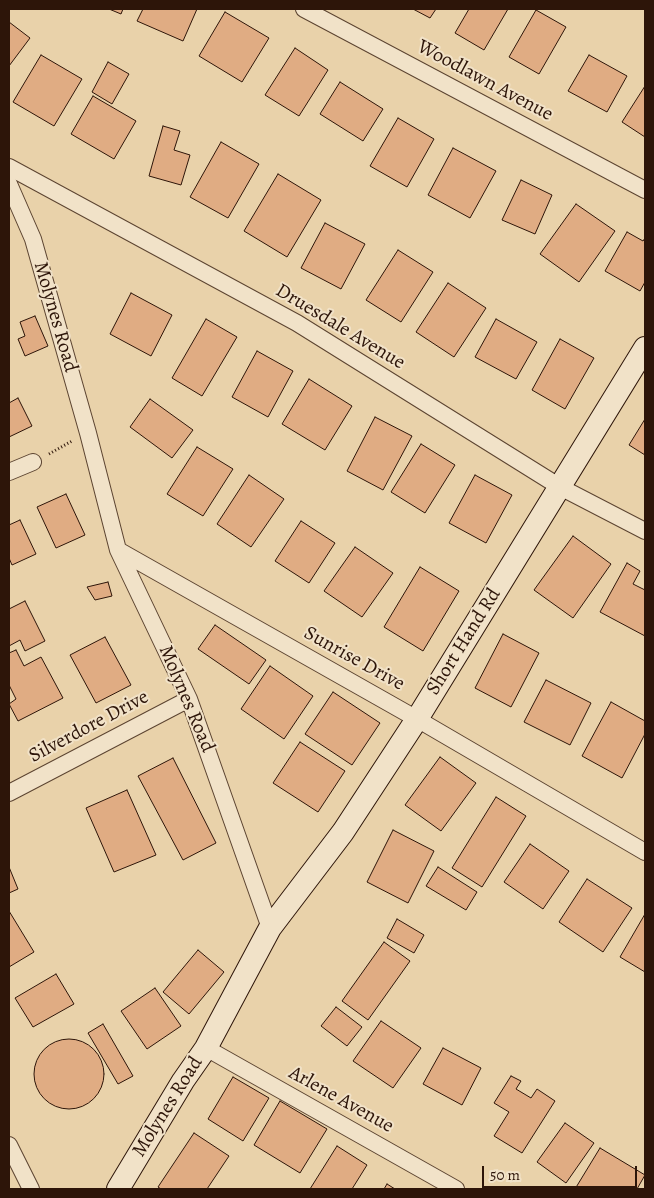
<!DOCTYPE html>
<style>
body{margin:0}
#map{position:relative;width:654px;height:1198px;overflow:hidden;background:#e9d2aa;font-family:Alegreya,serif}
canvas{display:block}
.frame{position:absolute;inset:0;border:10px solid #2d1509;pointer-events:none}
.scale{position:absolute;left:482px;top:1166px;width:155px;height:22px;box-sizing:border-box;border:2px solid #2d1509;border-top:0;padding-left:6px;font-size:15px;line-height:18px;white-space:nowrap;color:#2d1509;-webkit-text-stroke:4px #f1e2c8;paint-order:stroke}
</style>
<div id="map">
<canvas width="654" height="1198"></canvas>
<div class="frame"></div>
<div class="scale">50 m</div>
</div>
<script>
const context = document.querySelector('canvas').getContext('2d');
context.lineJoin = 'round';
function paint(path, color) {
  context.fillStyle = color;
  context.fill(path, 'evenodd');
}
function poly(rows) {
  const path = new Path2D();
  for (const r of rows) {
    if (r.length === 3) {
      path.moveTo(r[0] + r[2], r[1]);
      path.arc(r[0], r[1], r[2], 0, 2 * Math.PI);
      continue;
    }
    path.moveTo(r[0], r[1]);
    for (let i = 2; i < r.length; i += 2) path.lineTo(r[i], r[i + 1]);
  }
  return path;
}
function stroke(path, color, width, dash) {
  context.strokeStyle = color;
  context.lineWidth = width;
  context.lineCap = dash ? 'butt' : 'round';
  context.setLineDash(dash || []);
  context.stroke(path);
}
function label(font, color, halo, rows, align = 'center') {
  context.font = font + ' Alegreya,serif';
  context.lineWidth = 4;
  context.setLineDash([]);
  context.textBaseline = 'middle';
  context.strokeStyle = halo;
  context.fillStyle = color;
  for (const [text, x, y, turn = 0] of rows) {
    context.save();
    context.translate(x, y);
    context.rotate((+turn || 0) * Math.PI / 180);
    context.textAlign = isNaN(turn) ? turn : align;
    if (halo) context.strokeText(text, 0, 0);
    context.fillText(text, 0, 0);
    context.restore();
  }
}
const building = poly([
 [109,9,123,9,121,14,109,9],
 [143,9,197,9,183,41,137,21,143,9],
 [413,9,436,9,430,18,413,9],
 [469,9,508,9,484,50,455,33,469,9],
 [536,10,566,27,539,74,509,57,536,10],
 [225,12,269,38,242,82,199,56,225,12],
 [9,22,30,38,9,66,9,22],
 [295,48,328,70,299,116,265,95,295,48],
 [41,55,82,79,54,126,13,102,41,55],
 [589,55,627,76,607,112,568,91,589,55],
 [108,62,129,74,112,104,92,92,108,62],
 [340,82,383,109,363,141,320,114,340,82],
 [645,86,645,137,622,122,645,86],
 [93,96,136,121,114,159,71,134,93,96],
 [398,118,434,139,407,187,370,166,398,118],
 [163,126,180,131,174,150,190,155,181,185,149,176,163,126],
 [221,142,259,164,228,218,190,197,221,142],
 [453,148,496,171,470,218,428,195,453,148],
 [278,174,321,200,287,257,244,231,278,174],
 [521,180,552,195,535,234,502,220,521,180],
 [576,204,615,231,579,282,540,254,576,204],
 [325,223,365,244,341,289,301,268,325,223],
 [627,232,643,241,645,238,645,282,640,291,605,271,627,232],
 [398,250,433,272,401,322,366,300,398,250],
 [448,283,486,308,454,357,416,332,448,283],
 [131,293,172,315,151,356,110,334,131,293],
 [35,316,48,346,25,356,18,339,25,336,20,322,35,316],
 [206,319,237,337,202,396,172,378,206,319],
 [496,319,537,342,516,379,475,357,496,319],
 [560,339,594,358,565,409,532,390,560,339],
 [257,351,293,371,268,417,232,397,257,351],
 [309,379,352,406,325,450,282,424,309,379],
 [18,398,32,426,9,437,9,403,18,398],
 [150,399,193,430,172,458,130,427,150,399],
 [375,417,412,436,383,490,347,471,375,417],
 [645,419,645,455,629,445,645,419],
 [421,444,455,465,425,513,391,492,421,444],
 [197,447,233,469,203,516,167,494,197,447],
 [249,475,284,499,251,547,217,524,249,475],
 [475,475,512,495,486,543,449,523,475,475],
 [66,494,85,535,56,548,37,507,66,494],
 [20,520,36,554,12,565,9,558,9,525,20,520],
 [301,521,335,543,309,583,275,561,301,521],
 [573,536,611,564,573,618,534,590,573,536],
 [355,547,393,573,362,617,324,591,355,547],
 [627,563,640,571,633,584,645,590,645,636,600,612,627,563],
 [420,567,459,591,423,651,384,627,420,567],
 [108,582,112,596,95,600,87,587,108,582],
 [25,601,45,641,25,651,20,640,9,646,9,609,25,601],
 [215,625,266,660,249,684,198,649,215,625],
 [503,634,539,653,511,707,475,688,503,634],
 [105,637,131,685,96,703,70,655,105,637],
 [16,650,24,666,41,657,63,698,18,721,9,704,16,699,9,685,9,653,16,650],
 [270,666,313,696,284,739,241,709,270,666],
 [546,680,591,703,570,745,524,722,546,680],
 [333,692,380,723,352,765,305,734,333,692],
 [611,702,645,721,645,734,622,778,582,756,611,702],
 [300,742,345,771,318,812,273,783,300,742],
 [440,757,476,783,441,831,405,805,440,757],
 [173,758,216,843,183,860,138,776,173,758],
 [127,790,156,855,114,872,86,808,127,790],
 [496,797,526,816,482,887,452,868,496,797],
 [393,830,434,851,408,903,367,882,393,830],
 [530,844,569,871,543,909,504,882,530,844],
 [9,867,18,889,9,893,9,867],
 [438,867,477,892,466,910,426,886,438,867],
 [587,879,632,908,603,952,559,922,587,879],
 [9,911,34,952,9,967,9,911],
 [645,914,645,972,620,957,645,914],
 [397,919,424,935,414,953,387,938,397,919],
 [384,942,410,961,368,1020,342,1001,384,942],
 [198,950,224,972,189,1014,163,992,198,950],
 [56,974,74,1004,33,1027,15,998,56,974],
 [155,988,181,1026,147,1049,121,1011,155,988],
 [336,1007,362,1027,347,1046,321,1026,336,1007],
 [381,1021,421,1048,393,1088,353,1061,381,1021],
 [103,1024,133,1076,118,1084,88,1033,103,1024],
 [69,1074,35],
 [443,1048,481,1068,462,1105,423,1084,443,1048],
 [511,1076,521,1081,516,1089,531,1098,537,1089,555,1101,522,1153,494,1136,509,1112,494,1103,511,1076],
 [233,1077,269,1098,243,1141,208,1119,233,1077],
 [280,1101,327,1129,300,1173,254,1145,280,1101],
 [565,1123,594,1143,566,1183,537,1162,565,1123],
 [194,1133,229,1156,207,1189,161,1189,158,1187,194,1133],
 [337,1146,367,1165,352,1189,310,1189,337,1146],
 [600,1148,645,1175,637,1189,575,1189,600,1148],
 [387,1184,395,1189,384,1189,387,1184]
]);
paint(building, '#e0ac83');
stroke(building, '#2d1509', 1);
const minor = poly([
 [304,9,645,190],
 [9,167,297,323,560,487,645,531],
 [9,184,33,239,88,433,118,550,189,699,270,928],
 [9,472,33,462],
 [118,550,417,719,645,852],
 [9,793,189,699],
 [206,1048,456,1189],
 [9,1145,31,1189]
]);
const secondary = poly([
 [118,1189,183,1081,206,1048,270,928,343,832,417,719,645,348]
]);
stroke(minor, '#5c4431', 18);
stroke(secondary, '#2d1509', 24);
stroke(poly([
 [49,454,72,441]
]), '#2d1509', 3, [1, 2.5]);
stroke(minor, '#f1e2c8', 16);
stroke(secondary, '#f1e2c8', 22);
label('20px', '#2d1509', '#f1e2c8', [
 ["Woodlawn Avenue",485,81,28],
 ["Molynes Road",55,317,74],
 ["Druesdale Avenue",340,327,31],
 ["Short Hand Rd",464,642,-58],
 ["Sunrise Drive",354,659,29],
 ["Molynes Road",186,699,67],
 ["Silverdore Drive",89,727,-28],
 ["Arlene Avenue",341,1100,29],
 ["Molynes Road",168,1107,-58]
]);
</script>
